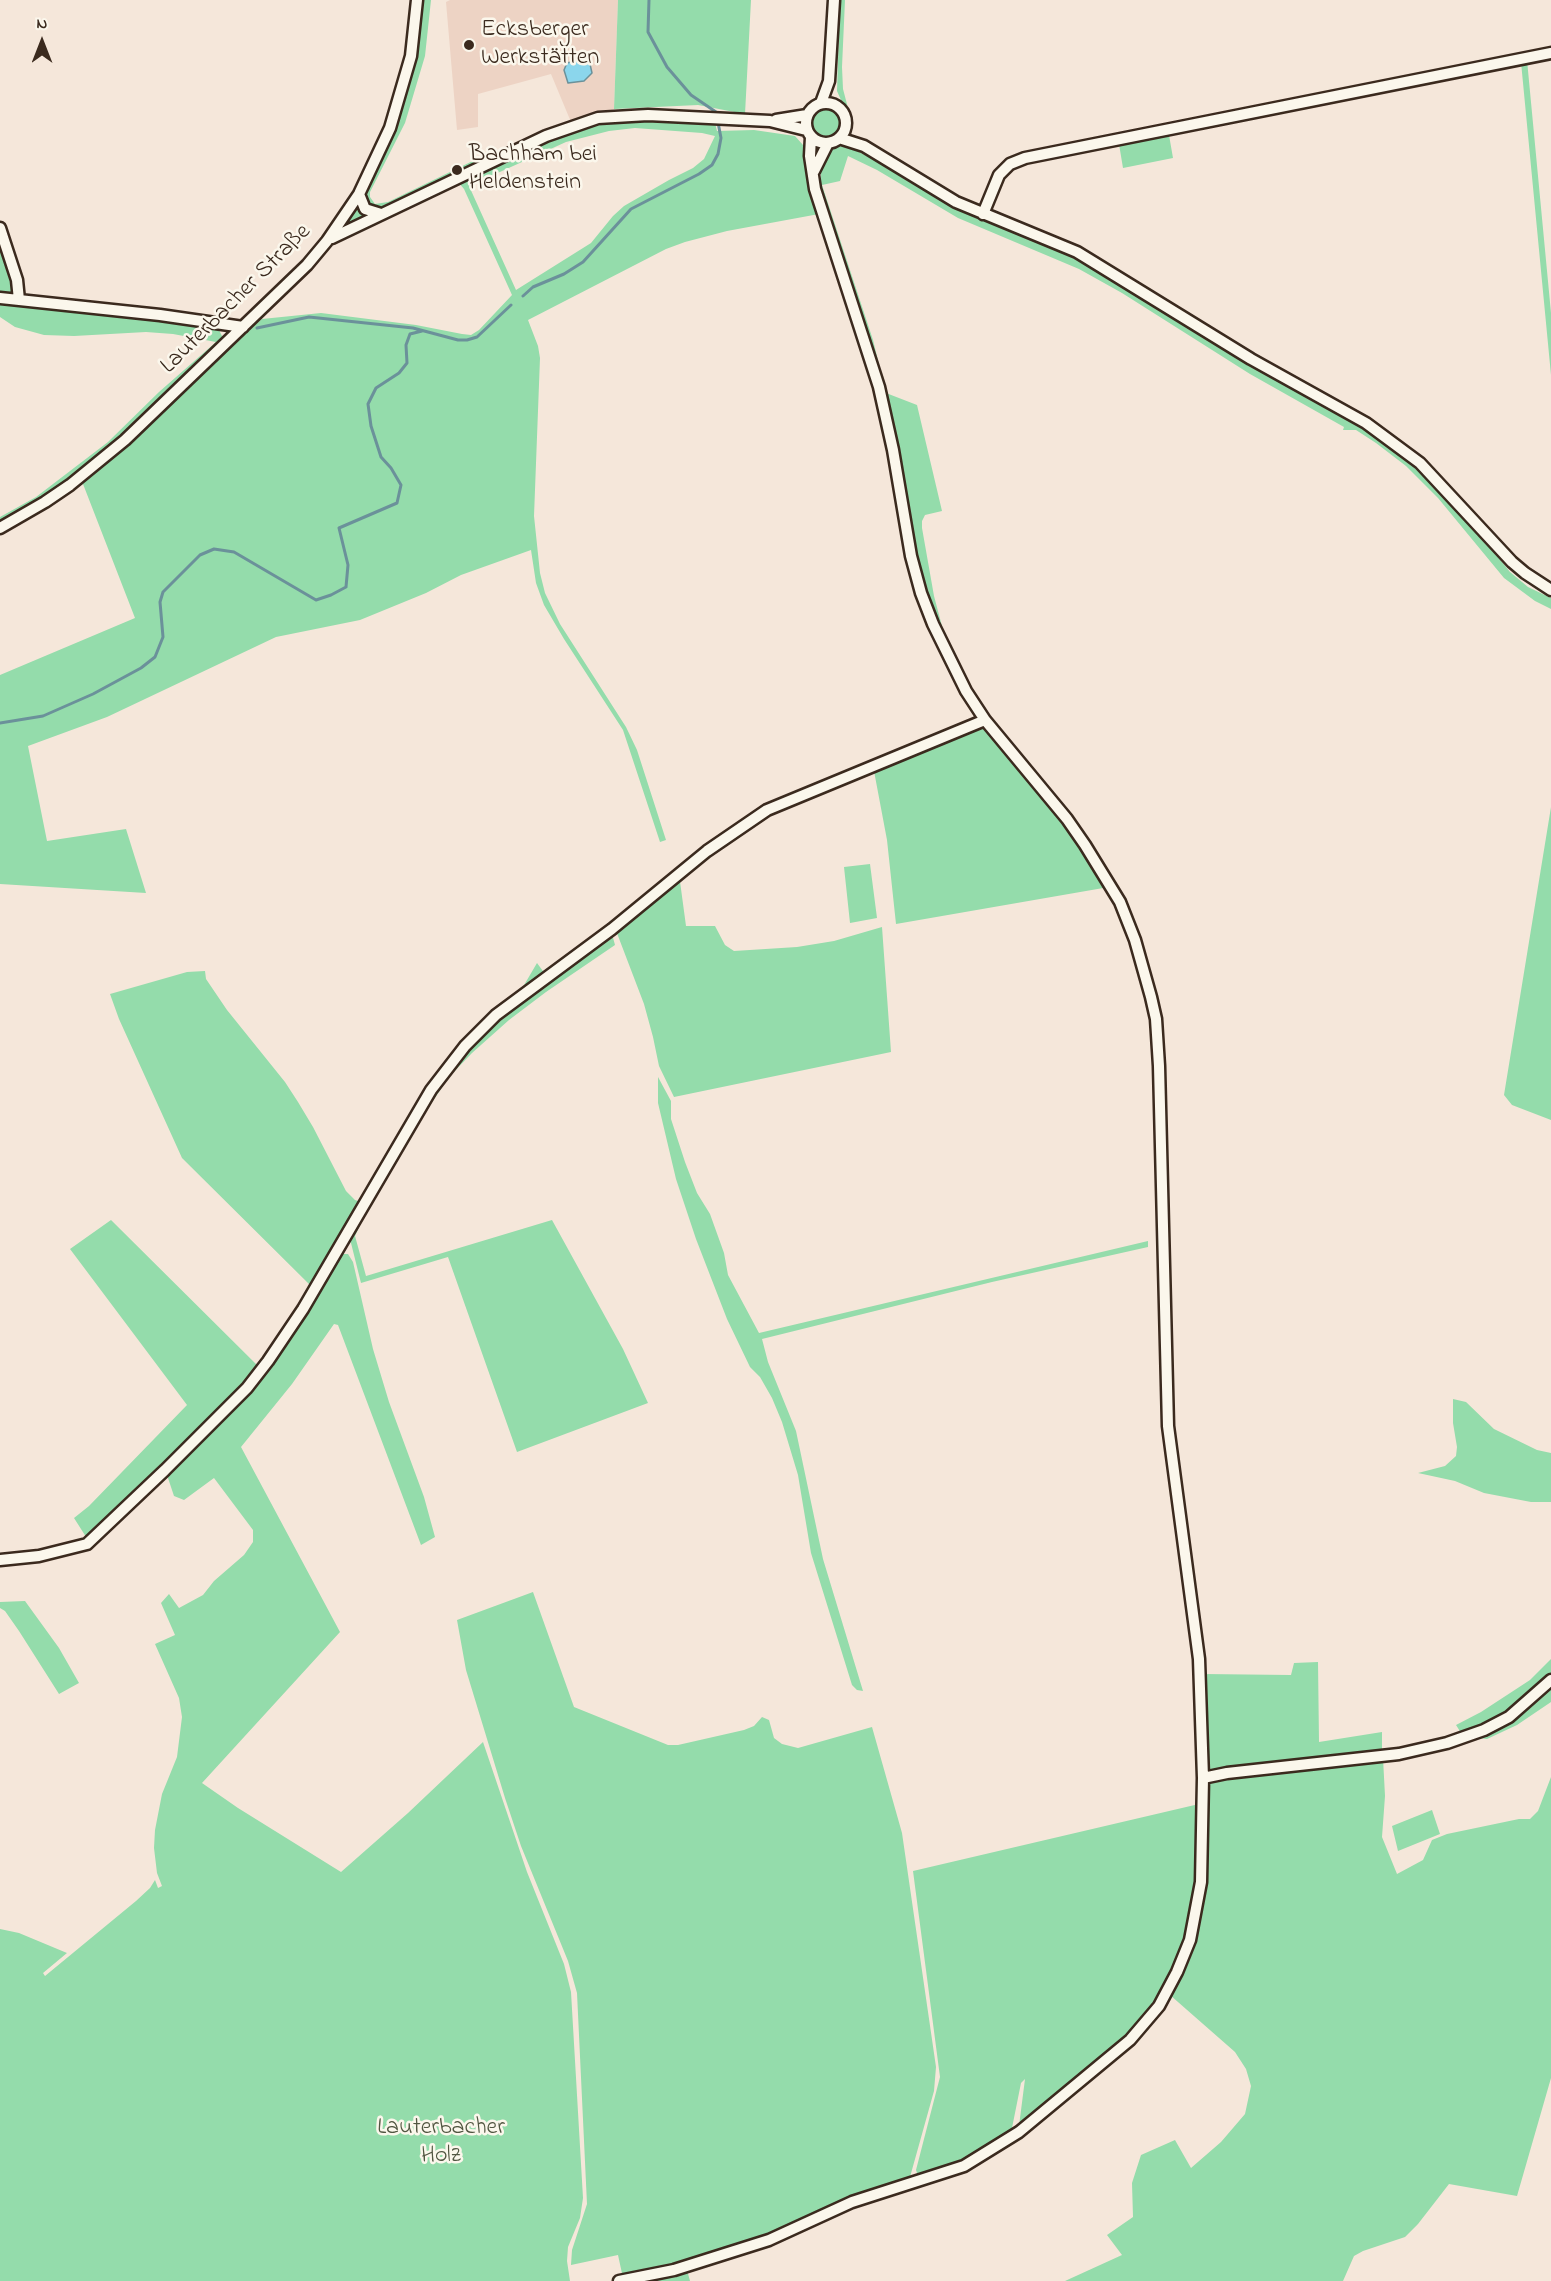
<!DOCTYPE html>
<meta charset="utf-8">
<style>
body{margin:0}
#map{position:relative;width:1551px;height:2281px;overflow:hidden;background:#f5e7da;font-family:"Indie Flower",sans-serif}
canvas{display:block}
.north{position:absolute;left:12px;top:12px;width:60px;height:60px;-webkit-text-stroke:4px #fbf7ec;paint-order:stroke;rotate:0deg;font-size:16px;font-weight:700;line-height:24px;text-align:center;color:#3b2a1e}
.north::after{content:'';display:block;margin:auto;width:21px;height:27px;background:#3b2a1e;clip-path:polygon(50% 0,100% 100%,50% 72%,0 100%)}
</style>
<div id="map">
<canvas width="1551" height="2281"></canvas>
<div class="north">N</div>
</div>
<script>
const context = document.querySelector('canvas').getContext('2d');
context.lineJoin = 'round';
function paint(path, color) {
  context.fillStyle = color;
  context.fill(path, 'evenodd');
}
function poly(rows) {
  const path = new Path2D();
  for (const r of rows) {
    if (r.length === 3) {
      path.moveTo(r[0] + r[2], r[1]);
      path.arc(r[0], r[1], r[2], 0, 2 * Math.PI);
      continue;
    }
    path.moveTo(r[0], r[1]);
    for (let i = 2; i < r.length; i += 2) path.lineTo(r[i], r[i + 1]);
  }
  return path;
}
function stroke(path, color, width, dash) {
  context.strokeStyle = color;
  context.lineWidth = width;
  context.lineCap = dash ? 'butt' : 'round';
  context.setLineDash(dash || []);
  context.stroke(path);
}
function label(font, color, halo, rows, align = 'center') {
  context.font = font + ' "Indie Flower",sans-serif';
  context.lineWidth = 5;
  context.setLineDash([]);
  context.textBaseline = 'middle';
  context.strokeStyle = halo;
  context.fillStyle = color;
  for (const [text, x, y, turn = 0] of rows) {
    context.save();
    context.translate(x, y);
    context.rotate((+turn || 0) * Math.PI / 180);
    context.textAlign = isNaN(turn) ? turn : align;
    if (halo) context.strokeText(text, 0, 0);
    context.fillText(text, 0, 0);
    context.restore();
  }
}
paint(poly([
 [450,0,618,0,614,109,571,122,551,74,478,94,478,127,457,130,446,2]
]), '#edd3c4');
paint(poly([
 [419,0,431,0,425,56,405,123,370,192,370,197,375,204,388,202,483,156,485,160,394,204,375,209,367,202,364,193,388,141],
 [618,0,751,0,745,114,698,105,614,109],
 [840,0,845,0,842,67,843,89,848,108,841,100,837,91],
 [1527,60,1551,313,1551,375,1521,62],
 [826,122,14],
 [635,119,715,123,717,131,754,130,795,136,803,145,819,214,727,231,685,242,666,249,528,320,538,346,540,358,534,516,540,573,545,593,560,624,626,727,637,750,666,840,660,842,623,730,564,639,544,605,536,583,531,550,461,575,426,593,360,620,276,637,107,717,28,746,47,841,126,829,146,893,0,884,0,675,135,618,83,484,0,535,0,532,21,521,262,319,321,313,416,325,462,334,471,335,479,330,512,295,464,189,459,183,573,130,606,121],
 [635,128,702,133,715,136,704,159,693,168,669,180,624,206,613,216,591,243,516,290,469,186,566,142,609,131],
 [1169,135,1173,158,1123,168,1119,144],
 [842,146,853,149,899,172,953,205,1072,255,1361,425,1409,461,1474,527,1510,572,1528,587,1551,598,1551,609,1535,601,1504,578,1438,498,1406,466,1376,443,1356,430,1343,430,1344,427,1250,374,1122,293,1079,269,958,218,877,170,848,156,840,181,822,185,873,340,886,393,917,405,942,511,925,515,922,521,922,528,934,596,947,645,933,614,922,579,884,393,871,345,820,187,822,160,832,148],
 [356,207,365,217,345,226],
 [0,234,17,297,0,295],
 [0,301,213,327,219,330,222,336,221,344,122,437,68,482,0,524,0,517,36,497,108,442,159,392,216,342,173,334,146,332,74,336,44,335,15,327,0,317],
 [983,728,990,731,1070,829,1109,887,896,924,887,840,874,771,976,729],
 [1551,807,1551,1120,1512,1105,1504,1095],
 [870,864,877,918,850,923,844,867],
 [679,874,686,926,715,926,725,945,734,951,797,947,834,941,882,927,891,1052,674,1097,659,1066,653,1037,644,1004,615,928],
 [612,934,615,945,546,992,509,1020,472,1053,449,1077,412,1132,372,1199,355,1236,366,1276,552,1220,623,1349,648,1403,517,1452,448,1257,361,1283,349,1235,414,1124,460,1055,520,992,537,963,548,978],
 [205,971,206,979,227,1010,285,1082,298,1102,313,1127,346,1191,355,1200,361,1202,312,1287,182,1158,119,1019,110,994,187,972],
 [658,1077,671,1101,671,1119,685,1162,697,1193,710,1214,724,1253,728,1275,759,1333,1148,1241,1148,1247,992,1282,762,1339,768,1362,796,1431,823,1559,863,1691,857,1690,852,1685,811,1553,798,1475,782,1422,772,1398,760,1377,750,1367,727,1319,696,1239,676,1179,658,1103],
 [111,1220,260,1368,88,1540,74,1518,89,1506,187,1405,70,1249],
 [343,1254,348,1254,353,1262,373,1349,389,1402,424,1497,435,1537,421,1545,338,1325,334,1324,292,1384,241,1447,340,1632,202,1783,238,1808,341,1872,408,1813,483,1742,527,1872,564,1964,571,1992,583,2198,580,2218,568,2247,567,2261,570,2281,0,2281,0,1929,19,1933,67,1953,43,1973,45,1976,136,1901,150,1888,155,1880,158,1888,162,1886,157,1873,154,1848,155,1830,162,1794,177,1757,182,1717,179,1698,155,1644,175,1635,161,1603,169,1594,179,1608,203,1595,214,1581,244,1555,253,1542,253,1530,214,1478,184,1500,174,1496,166,1472,221,1418,338,1256],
 [1453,1399,1466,1402,1494,1429,1537,1450,1551,1453,1551,1502,1531,1502,1484,1493,1455,1481,1418,1473,1445,1466,1456,1456,1457,1447,1453,1423],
 [533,1592,574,1707,668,1745,678,1745,744,1730,754,1726,762,1717,769,1720,774,1738,782,1744,798,1748,872,1727,902,1833,936,2067,934,2091,910,2177,907,2181,716,2256,623,2278,618,2255,571,2265,572,2250,587,2204,577,1993,568,1961,521,1846,505,1798,466,1670,457,1620],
 [25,1601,59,1648,79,1683,59,1694,19,1631,5,1611,0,1608,0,1602],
 [1551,1659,1551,1702,1517,1725,1487,1739,1463,1736,1456,1725,1481,1712,1530,1680],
 [1318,1662,1319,1742,1382,1732,1382,1752,1211,1772,1206,1769,1203,1674,1291,1675,1294,1663],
 [1383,1758,1385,1796,1382,1837,1397,1874,1423,1860,1432,1840,1447,1834,1519,1819,1530,1819,1538,1811,1551,1777,1551,2078,1517,2196,1449,2184,1418,2224,1405,2237,1363,2251,1354,2256,1343,2281,1065,2281,1122,2255,1107,2235,1133,2217,1132,2183,1141,2155,1175,2140,1191,2168,1221,2142,1245,2114,1251,2086,1246,2069,1235,2052,1170,1995,1192,1944,1208,1786,1214,1780],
 [1199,1804,1198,1871,1183,1949,1162,1993,1142,2020,1126,2039,1019,2126,1025,2079,1021,2083,1011,2133,983,2146,970,2155,966,2161,918,2176,916,2170,940,2077,913,1871],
 [1432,1810,1440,1834,1398,1851,1392,1826],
 [687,2270,690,2281,655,2281,655,2279]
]), '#94dcab');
const water = poly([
 [582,59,590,64,592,73,584,81,568,83,564,70,567,63,582,59]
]);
paint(water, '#8bd6ec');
stroke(water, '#6b919a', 1.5);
stroke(poly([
 [523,296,533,287,564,274,583,262,631,209,699,174,712,165,718,154,721,138,716,112,691,95,667,67,648,32,649,0],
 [257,328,309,317,413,328,458,340,467,340,477,337,511,305],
 [0,723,43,716,93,694,141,668,155,657,163,637,160,602,163,592,200,555,214,549,234,552,316,600,331,595,346,587,348,565,339,528,397,503,401,485,391,468,381,457,371,426,368,404,376,388,399,373,407,363,406,345,410,334,422,331]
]), '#6b919a', 3);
const street = poly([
 [826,123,20],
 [821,103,829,81,834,0],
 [776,120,807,115],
 [839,138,864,146,956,202,1077,252,1251,359,1366,423,1420,463,1512,562,1525,573,1551,590],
 [814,171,828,143],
 [359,194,365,209,381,214],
 [983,214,999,175,1010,164,1025,158,1551,53],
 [0,228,17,280,19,300],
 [332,238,546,136,598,118,648,115,770,121,806,130],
 [0,298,160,315,243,327],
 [0,528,45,502,70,485,125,440,307,265,327,241,359,194,390,128,411,56,417,0],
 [0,1560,39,1556,87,1544,165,1470,247,1388,268,1361,303,1309,431,1090,465,1046,496,1015,612,929,707,851,767,810,985,720],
 [1203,1778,1227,1773,1399,1754,1447,1743,1484,1730,1509,1717,1551,1680],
 [619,2281,674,2270,769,2240,852,2202,964,2166,1019,2132,1130,2040,1159,2006,1177,1972,1190,1940,1201,1882,1203,1778,1199,1659,1168,1426,1159,1066,1156,1019,1151,997,1135,940,1120,902,1085,845,1067,819,985,720,966,691,933,624,921,593,911,556,893,450,879,387,815,189,810,156,811,137]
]);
stroke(street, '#3b2a1e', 15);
stroke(street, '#fbf7ec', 10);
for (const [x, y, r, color] of [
 [469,45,6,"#3b2a1e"],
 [457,170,6,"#3b2a1e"]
]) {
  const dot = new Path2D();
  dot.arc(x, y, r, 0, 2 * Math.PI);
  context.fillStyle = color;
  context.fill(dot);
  stroke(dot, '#fbf7ec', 2);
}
label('24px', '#3b2a1e', '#fbf7ec', [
 ["Ecksberger",481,31],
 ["Werkstätten",481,59],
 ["Bachham bei",469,156],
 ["Heldenstein",469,184]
], 'left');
label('24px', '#3b2a1e', '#fbf7ec', [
 ["Lauterbacher Straße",237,300,-45]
]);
label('24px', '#515641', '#fbf7ec', [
 ["Lauterbacher",441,2129],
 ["Holz",441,2157]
]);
</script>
